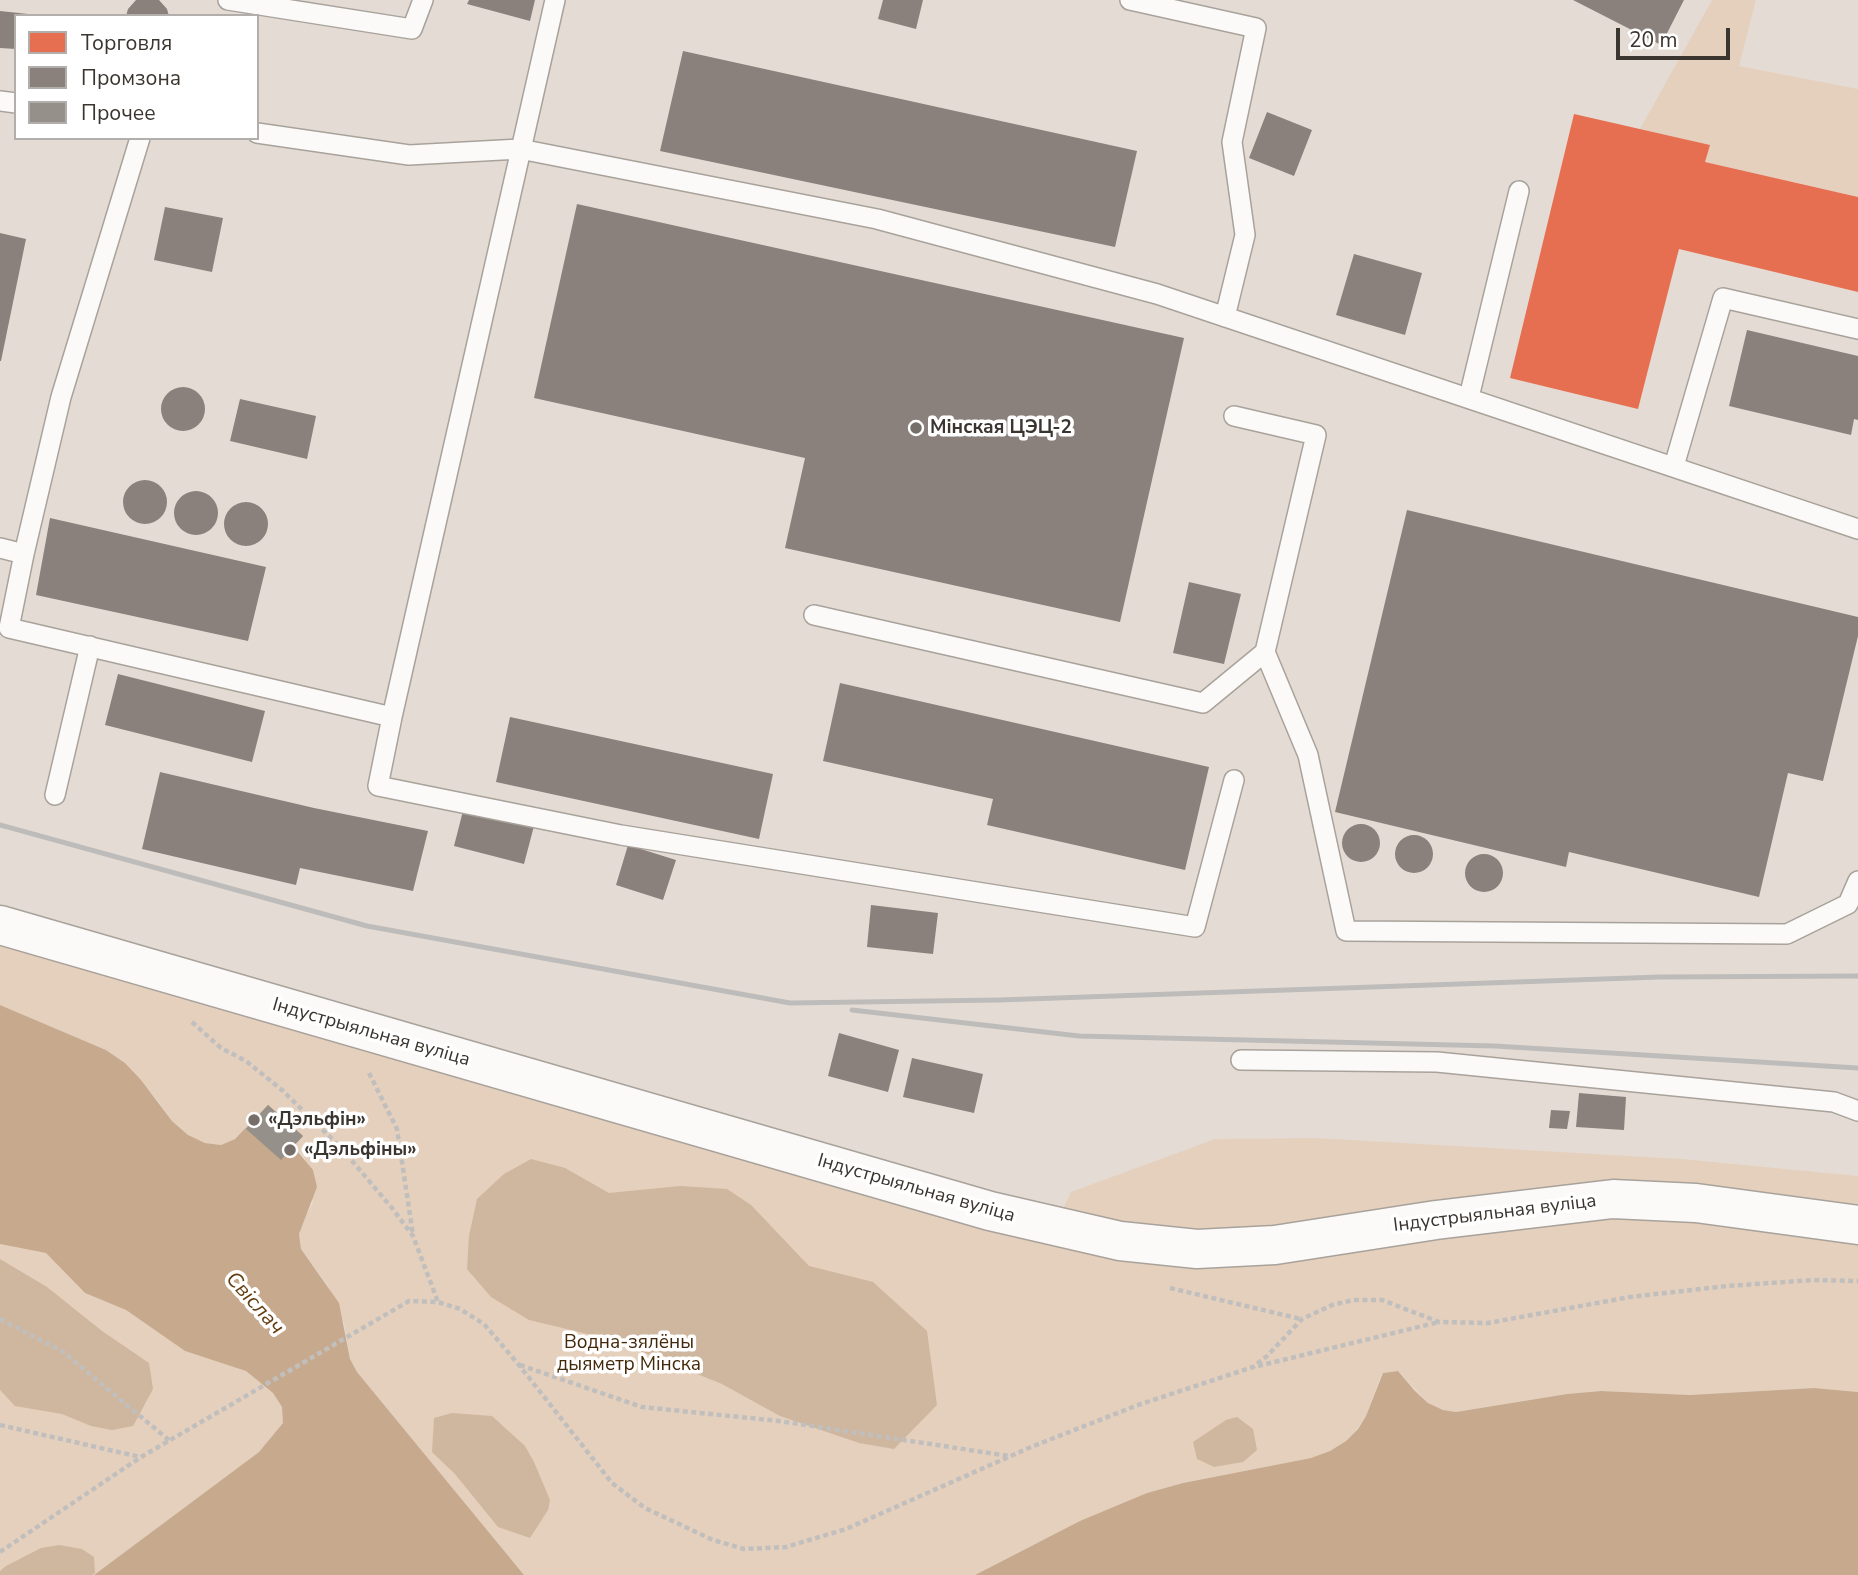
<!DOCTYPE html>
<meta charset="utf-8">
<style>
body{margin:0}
#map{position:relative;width:1858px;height:1575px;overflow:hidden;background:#e4dcd4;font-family:"Nunito Sans",sans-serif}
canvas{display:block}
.legend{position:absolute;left:14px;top:14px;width:245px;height:126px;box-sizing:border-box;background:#fff;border:2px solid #b1aeac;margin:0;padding:9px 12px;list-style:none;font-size:21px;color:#3b3530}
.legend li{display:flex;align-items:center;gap:14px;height:35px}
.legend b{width:35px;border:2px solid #b1aeac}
.scale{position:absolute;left:1616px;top:28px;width:114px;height:32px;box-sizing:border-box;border:4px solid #3b3530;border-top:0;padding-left:9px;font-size:21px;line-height:24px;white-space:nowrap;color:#3b3530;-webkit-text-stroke:5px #fff;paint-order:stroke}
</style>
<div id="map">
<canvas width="1858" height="1575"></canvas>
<ul class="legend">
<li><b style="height:19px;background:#e76f51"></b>Торговля</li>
<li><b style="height:19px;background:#8a817c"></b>Промзона</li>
<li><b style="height:19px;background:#96908a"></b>Прочее</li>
</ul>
<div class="scale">20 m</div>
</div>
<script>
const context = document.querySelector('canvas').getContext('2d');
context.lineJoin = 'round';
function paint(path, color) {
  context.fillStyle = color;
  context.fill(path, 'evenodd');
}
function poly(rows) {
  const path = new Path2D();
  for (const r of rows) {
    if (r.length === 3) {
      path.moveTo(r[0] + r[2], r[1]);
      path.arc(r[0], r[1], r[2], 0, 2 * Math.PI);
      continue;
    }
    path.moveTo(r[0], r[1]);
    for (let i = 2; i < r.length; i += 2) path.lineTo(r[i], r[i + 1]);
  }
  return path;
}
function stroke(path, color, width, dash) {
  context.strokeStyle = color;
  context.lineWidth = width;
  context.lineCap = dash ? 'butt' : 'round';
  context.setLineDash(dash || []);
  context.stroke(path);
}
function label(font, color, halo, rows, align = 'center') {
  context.font = font + ' "Nunito Sans",sans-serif';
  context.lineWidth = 7;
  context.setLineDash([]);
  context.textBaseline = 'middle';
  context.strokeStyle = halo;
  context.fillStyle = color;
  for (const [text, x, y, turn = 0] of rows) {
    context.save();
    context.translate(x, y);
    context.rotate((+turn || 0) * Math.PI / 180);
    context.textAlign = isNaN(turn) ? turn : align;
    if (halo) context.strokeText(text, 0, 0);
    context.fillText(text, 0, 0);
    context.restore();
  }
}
paint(poly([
 [1712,0,1756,0,1739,66,1858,89,1858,197,1705,162,1709,145,1640,129],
 [0,938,1047,1243,1071,1192,1215,1139,1317,1138,1682,1159,1858,1176,1858,1392,1814,1388,1690,1395,1601,1391,1567,1394,1456,1412,1443,1410,1428,1403,1398,1371,1382,1373,1366,1416,1357,1429,1346,1441,1330,1451,1311,1458,1183,1483,1147,1493,1031,1546,975,1575,524,1575,357,1372,350,1359,344,1323,328,1286,301,1249,299,1234,304,1218,313,1203,304,1156,293,1146,246,1129,235,1139,221,1145,205,1143,188,1135,172,1121,158,1101,125,1063,106,1050,0,1005],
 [0,1244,46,1253,85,1293,126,1310,185,1351,246,1370,273,1393,282,1407,284,1423,259,1452,94,1575,0,1575]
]), '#e5d0bd');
paint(poly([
 [531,1159,565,1168,609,1193,680,1186,727,1189,751,1205,809,1266,873,1282,927,1331,937,1405,894,1449,859,1443,780,1416,722,1384,613,1340,529,1320,491,1297,467,1269,469,1236,477,1199,504,1174],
 [0,1259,47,1287,102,1331,149,1363,153,1389,133,1426,112,1430,91,1426,62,1414,15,1406,0,1390],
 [452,1413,492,1416,525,1446,534,1462,550,1500,548,1510,530,1538,498,1527,455,1474,432,1452,434,1418],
 [1237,1417,1253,1429,1257,1450,1243,1462,1214,1467,1197,1459,1193,1442,1226,1420],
 [59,1545,82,1549,94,1557,95,1573,92,1575,0,1575,0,1571,6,1566,41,1548]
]), '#cfb69e');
paint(poly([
 [0,1005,106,1050,125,1063,141,1080,172,1121,188,1135,205,1143,221,1145,235,1139,268,1105,303,1136,293,1146,313,1170,317,1187,299,1234,301,1249,339,1303,350,1359,357,1372,524,1575,94,1575,259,1452,283,1423,282,1407,273,1393,246,1371,185,1351,126,1310,85,1293,46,1253,0,1244],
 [1398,1371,1415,1391,1428,1403,1443,1410,1456,1412,1567,1394,1601,1391,1690,1395,1814,1388,1858,1392,1858,1575,975,1575,1080,1521,1147,1493,1183,1483,1311,1458,1330,1451,1346,1441,1358,1429,1366,1416,1383,1373]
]), '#c7aa8e');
paint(poly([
 [1574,114,1710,145,1705,162,1858,197,1858,292,1679,249,1638,409,1510,378]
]), '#e76f51');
paint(poly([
 [136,0,159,0,167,9,169,16,126,16,128,9],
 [469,0,535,0,530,21,467,4],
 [883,0,923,0,916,29,878,19],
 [1573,0,1684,0,1661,45],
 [0,11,28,14,16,16,16,49,0,48],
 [683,51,1137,151,1115,247,660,151],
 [1267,112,1312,130,1294,176,1249,158],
 [577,204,1184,338,1120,622,785,548,805,458,534,398],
 [165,207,223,218,212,272,154,260],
 [0,233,26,239,1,361,0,361],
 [1354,254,1422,273,1405,335,1336,315],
 [1747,330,1858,356,1858,420,1854,419,1851,435,1729,406],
 [183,409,22],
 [240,399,316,416,307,459,230,441],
 [145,502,22],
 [196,513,22],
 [246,524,22],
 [1407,510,1858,617,1858,636,1823,781,1788,773,1759,897,1569,852,1566,867,1335,812],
 [50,518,266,567,248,641,36,595],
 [1189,582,1241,594,1224,664,1173,653],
 [118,674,265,711,252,762,105,725],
 [840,683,1209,767,1185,870,987,825,993,799,823,761],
 [510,717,773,774,759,839,496,782],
 [160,772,314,808,428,831,413,891,300,868,296,885,142,849],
 [464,807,534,826,524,864,454,846],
 [1361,843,19],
 [1414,854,19],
 [628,845,676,860,663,900,616,885],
 [1484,873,19],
 [871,905,938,913,933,954,867,947],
 [839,1033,899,1050,888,1092,828,1076],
 [912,1058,983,1074,974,1113,903,1097],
 [1579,1093,1626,1097,1624,1130,1576,1127],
 [1551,1110,1570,1111,1567,1129,1549,1128]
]), '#8a817c');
paint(poly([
 [268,1105,303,1136,281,1160,246,1129]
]), '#96908a');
const lane = poly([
 [228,0,412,29,423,0],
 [555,0,392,717,378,786,621,835,1195,927,1234,780],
 [1130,0,1256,28,1232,142,1245,235,1225,317],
 [0,101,16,103],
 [257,133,409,155,520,149,877,219,1157,294,1858,529],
 [1469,397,1519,191],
 [1234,416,1316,435,1265,652,1308,755,1346,931,1787,934,1848,904,1858,881],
 [1674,466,1723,298,1858,329],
 [0,548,24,554,61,397,140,138],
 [24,554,9,628,392,717],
 [814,615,1203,703,1265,652],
 [55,795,90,646],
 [1241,1060,1437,1062,1834,1102,1858,1111]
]);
const street = poly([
 [0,925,990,1211,1120,1241,1197,1249,1275,1245,1436,1220,1613,1199,1696,1203,1858,1225]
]);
stroke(lane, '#a8a29b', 22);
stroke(street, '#a8a29b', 41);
stroke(poly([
 [192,1022,221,1048,246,1061,282,1090,342,1149,392,1208,413,1236,438,1302],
 [369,1073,397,1129,413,1235],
 [1170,1288,1301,1319],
 [0,1319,62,1351,170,1441],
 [520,1365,642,1407,779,1421,1009,1456],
 [1258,1366,1439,1322],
 [0,1425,140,1457],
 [0,1552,141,1457,409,1301,438,1302,460,1309,484,1324,519,1365,612,1483,645,1508,713,1540,744,1549,786,1547,846,1529,1031,1447,1138,1405,1253,1367,1267,1356,1302,1319,1332,1305,1354,1300,1382,1300,1439,1322,1488,1323,1630,1297,1727,1286,1813,1280,1858,1281]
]), '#c1bfbd', 4.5, [5, 3.5]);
stroke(lane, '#fbfaf9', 19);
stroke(street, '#fbfaf9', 38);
stroke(poly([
 [0,825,367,926,790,1003,999,1000,1660,977,1858,976],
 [852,1010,1079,1036,1495,1046,1858,1068]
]), '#bebcba', 5);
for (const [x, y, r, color] of [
 [916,428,7,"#766f69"],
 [254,1120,7,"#766f69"],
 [290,1150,7,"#766f69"]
]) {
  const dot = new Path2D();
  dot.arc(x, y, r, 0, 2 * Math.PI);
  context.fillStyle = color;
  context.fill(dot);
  stroke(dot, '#fff', 2.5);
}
label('bold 19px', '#3b3530', '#fff', [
 ["Мінская ЦЭЦ-2",930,428],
 ["«Дэльфін»",268,1120],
 ["«Дэльфіны»",304,1150]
], 'left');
label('19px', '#3b3530', '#fff', [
 ["Індустрыяльная вуліца",371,1033,16],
 ["Індустрыяльная вуліца",916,1189,16],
 ["Індустрыяльная вуліца",1495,1214,-7]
]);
label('19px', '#432809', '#fff', [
 ["Водна-зялёны",629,1343],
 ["дыяметр Мінска",629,1365]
]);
label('italic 21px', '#633d0f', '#fff', [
 ["Свіслач",254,1304,48]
]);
</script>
